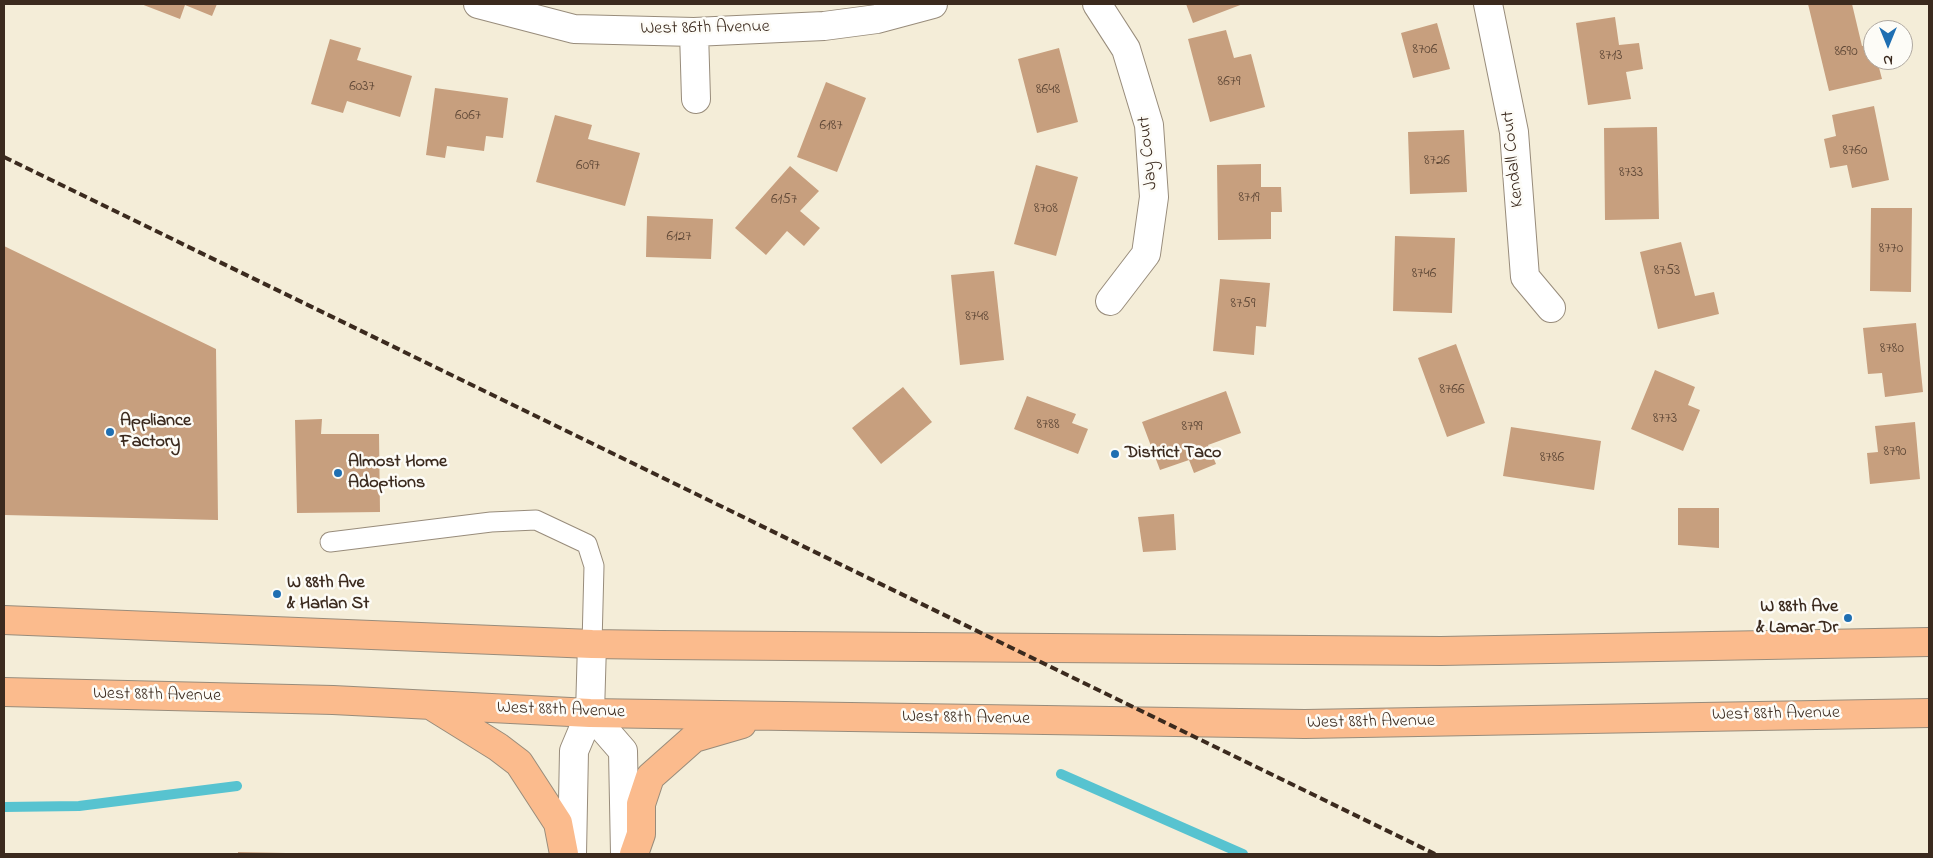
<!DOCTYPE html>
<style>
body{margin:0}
#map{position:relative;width:1933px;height:858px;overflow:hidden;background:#f4edd8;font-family:"Indie Flower",sans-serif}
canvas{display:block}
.frame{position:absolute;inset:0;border:5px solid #3b2a1e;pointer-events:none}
.north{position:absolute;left:1863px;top:20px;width:50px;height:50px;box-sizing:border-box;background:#fdfcf7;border:1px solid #afa8a0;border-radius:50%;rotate:180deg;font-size:14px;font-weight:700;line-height:20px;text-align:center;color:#3b2a1e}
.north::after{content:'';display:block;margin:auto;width:18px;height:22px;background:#1f6fb2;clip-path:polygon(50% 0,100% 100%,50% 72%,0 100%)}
</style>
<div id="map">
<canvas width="1933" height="858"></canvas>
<div class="frame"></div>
<div class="north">N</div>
</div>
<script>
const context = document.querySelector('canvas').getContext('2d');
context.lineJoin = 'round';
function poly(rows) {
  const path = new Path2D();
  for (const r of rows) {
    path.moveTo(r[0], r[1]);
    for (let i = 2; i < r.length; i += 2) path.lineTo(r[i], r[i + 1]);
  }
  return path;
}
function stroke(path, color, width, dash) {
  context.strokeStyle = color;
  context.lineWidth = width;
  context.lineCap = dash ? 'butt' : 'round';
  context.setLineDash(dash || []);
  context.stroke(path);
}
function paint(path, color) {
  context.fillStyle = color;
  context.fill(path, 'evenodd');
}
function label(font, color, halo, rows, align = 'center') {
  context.font = font + ' "Indie Flower",sans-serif';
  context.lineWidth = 5;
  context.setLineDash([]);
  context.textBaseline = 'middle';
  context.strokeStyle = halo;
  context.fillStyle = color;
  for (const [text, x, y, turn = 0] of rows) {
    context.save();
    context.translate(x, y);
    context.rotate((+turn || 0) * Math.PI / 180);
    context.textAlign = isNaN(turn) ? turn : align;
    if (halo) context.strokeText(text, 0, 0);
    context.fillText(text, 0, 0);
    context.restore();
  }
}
stroke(poly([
 [1061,774,1243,854],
 [4,807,79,806,237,786]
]), '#57c3d0', 10);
paint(poly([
 [141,4,217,4,212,16,185,5,180,19],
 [1186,4,1243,4,1193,23],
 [1808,4,1852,4,1862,46,1873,44,1873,60,1877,60,1882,79,1829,91],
 [1615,17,1619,45,1639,43,1643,69,1626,72,1631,99,1588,105,1576,23],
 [1437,23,1450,69,1413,78,1401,33],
 [1226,30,1234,58,1251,54,1265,107,1210,122,1188,39],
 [330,39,361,48,357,60,412,76,400,117,347,101,343,113,311,104],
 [1059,48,1078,122,1037,133,1018,59],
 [826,82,866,98,837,172,797,157],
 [435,88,508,98,503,138,486,136,484,151,447,146,445,158,426,155],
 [1874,106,1889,180,1852,188,1847,165,1830,168,1824,139,1836,136,1832,115],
 [555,115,592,125,588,139,640,153,625,206,536,182],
 [1657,127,1659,219,1605,220,1604,128],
 [1464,130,1467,192,1410,194,1408,132],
 [1261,164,1261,187,1281,187,1282,212,1271,212,1271,239,1218,240,1217,165],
 [1036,165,1078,177,1056,256,1014,244],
 [790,166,819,191,800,211,820,228,804,246,787,231,766,255,735,228],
 [1871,208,1912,208,1911,292,1870,291],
 [647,216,713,219,711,259,646,257],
 [1395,236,1455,238,1452,313,1393,311],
 [1681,242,1695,296,1714,292,1719,314,1658,329,1640,252],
 [4,246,216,349,218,520,4,515],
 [994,271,1004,360,960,365,951,275],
 [1220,279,1270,283,1266,327,1256,326,1254,355,1213,351],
 [1916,323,1923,392,1885,397,1882,373,1868,374,1863,328],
 [1456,344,1485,423,1447,437,1418,358],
 [1655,370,1695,387,1688,405,1700,410,1683,451,1631,429],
 [903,387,932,422,881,464,852,428],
 [1226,391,1241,433,1208,445,1216,464,1194,473,1189,460,1160,470,1142,422],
 [1027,396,1076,414,1072,423,1088,429,1078,454,1014,429],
 [322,419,321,434,379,434,380,512,297,513,295,420],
 [1915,422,1920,479,1870,484,1867,453,1878,452,1875,426],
 [1511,427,1601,441,1594,490,1503,476],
 [1678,508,1719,508,1719,548,1678,545],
 [1174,514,1176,550,1143,552,1138,517],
 [238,852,286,853,286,854,238,854]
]), '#c79f7e');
const service = poly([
 [330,542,491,522,536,520,587,544,594,566,592,644]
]);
const minor = poly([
 [478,4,574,29,694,32,824,26,877,19,933,4],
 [1097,4,1126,49,1149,125,1154,197,1146,254,1110,301],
 [1488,4,1514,132,1525,277,1551,308],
 [694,32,696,99]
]);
const tertiary = poly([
 [590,713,623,751,625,854],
 [572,854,574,751,590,713,592,644]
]);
const primary = poly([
 [4,620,592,644,661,645,1441,651,1929,642],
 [4,692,333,700,590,713,1305,724,1929,713],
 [432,706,498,747,519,763,558,823,564,854],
 [634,854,641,834,641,804,650,777,694,738,742,724]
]);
stroke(service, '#988c7b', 21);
stroke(minor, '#988c7b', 30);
stroke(tertiary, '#988c7b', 30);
stroke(primary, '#988c7b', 30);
stroke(service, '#fff', 19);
stroke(minor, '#fff', 28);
stroke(tertiary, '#fff', 28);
stroke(primary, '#fbbb8d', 28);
stroke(poly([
 [4,157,1435,854]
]), '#3b2a1e', 4, [8, 4]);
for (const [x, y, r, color] of [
 [110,432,5,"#1f6fb2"],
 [1115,454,5,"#1f6fb2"],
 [338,473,5,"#1f6fb2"],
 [277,594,5,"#1f6fb2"],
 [1848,618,5,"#1f6fb2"]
]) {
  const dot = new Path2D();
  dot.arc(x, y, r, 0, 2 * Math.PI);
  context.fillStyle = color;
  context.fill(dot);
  stroke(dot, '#fdfcf7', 2);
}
label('15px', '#5e4736', null, [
 ["8706",1425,51],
 ["8690",1846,53],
 ["8713",1611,57],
 ["8679",1229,83],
 ["6037",362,88],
 ["8648",1048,91],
 ["6067",468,117],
 ["6187",831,127],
 ["8760",1855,152],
 ["8726",1437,162],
 ["6097",588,167],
 ["8733",1631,174],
 ["8719",1249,199],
 ["6157",784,201],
 ["8708",1046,210],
 ["6127",679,238],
 ["8770",1891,250],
 ["8753",1667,272],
 ["8746",1424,275],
 ["8759",1243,305],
 ["8748",977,318],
 ["8780",1892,350],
 ["8766",1452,391],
 ["8773",1665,420],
 ["8788",1048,426],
 ["8799",1192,428],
 ["8790",1895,453],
 ["8786",1552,459]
]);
label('18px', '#3b2a1e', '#fdfcf7', [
 ["West 86th Avenue",705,29,-1],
 ["Jay Court",1149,153,-96],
 ["Kendall Court",1514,159,-96],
 ["West 88th Avenue",157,696,1],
 ["West 88th Avenue",561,711,2],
 ["West 88th Avenue",1776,715,-1],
 ["West 88th Avenue",966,719,1],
 ["West 88th Avenue",1371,723,-1]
]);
label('bold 18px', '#3b2a1e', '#fdfcf7', [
 ["Appliance",120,422],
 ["Factory",120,443],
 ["District Taco",1125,454],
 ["Almost Home",348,463],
 ["Adoptions",348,484],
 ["W 88th Ave",287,584],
 ["& Harlan St",287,605],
 ["W 88th Ave",1838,608,"right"],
 ["& Lamar Dr",1838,629,"right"]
], 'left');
</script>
